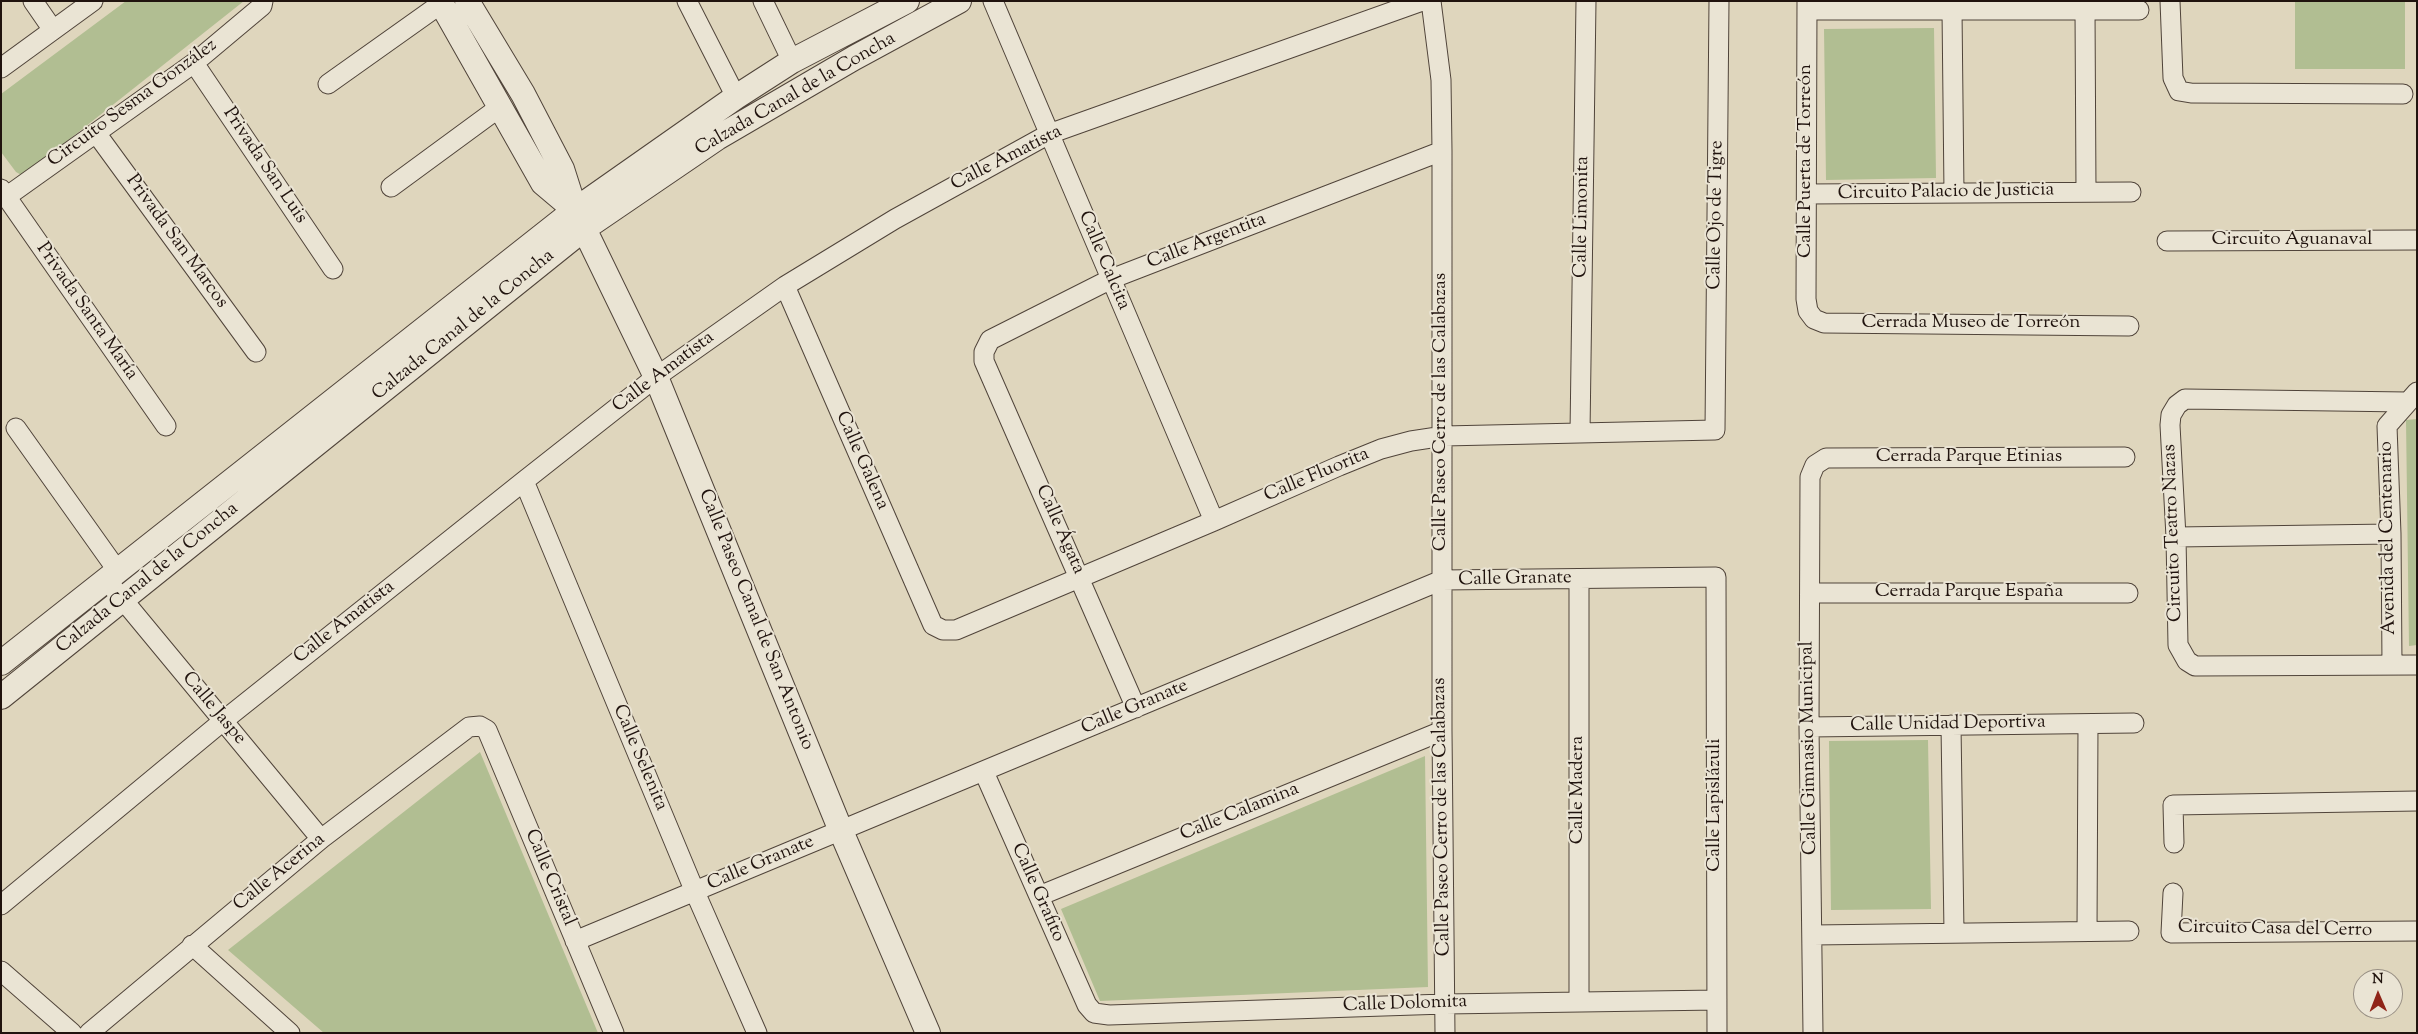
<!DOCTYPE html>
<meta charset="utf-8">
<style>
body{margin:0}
#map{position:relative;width:2418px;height:1034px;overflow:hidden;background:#dfd6bd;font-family:"Sorts Mill Goudy",serif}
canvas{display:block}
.frame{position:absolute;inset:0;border:2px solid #20130e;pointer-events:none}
.north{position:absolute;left:2353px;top:969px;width:50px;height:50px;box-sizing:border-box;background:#eae4d4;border:1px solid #999085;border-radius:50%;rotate:359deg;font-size:14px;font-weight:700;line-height:20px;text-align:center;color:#20130e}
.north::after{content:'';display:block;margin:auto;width:18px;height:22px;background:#8f2418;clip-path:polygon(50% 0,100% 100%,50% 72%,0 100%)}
</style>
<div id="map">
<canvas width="2418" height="1034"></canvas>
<div class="frame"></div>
<div class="north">N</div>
</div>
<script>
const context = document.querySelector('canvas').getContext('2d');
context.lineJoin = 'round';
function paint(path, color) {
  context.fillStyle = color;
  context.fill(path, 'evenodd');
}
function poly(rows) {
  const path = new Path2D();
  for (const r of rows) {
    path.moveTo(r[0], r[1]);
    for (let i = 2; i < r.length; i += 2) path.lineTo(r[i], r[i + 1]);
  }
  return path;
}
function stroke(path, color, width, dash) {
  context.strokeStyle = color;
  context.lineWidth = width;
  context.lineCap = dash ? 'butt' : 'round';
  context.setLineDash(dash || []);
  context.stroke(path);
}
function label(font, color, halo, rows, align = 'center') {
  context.font = font + ' "Sorts Mill Goudy",serif';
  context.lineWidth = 4;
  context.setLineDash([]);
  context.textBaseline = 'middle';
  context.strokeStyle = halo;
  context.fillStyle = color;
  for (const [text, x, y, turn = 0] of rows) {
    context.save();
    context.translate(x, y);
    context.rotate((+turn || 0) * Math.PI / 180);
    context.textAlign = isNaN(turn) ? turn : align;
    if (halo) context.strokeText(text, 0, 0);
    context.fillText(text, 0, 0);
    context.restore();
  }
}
paint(poly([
 [126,1,244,1,23,176,16,172,1,152,1,94],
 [2295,1,2405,1,2405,69,2295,69],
 [1934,28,1936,178,1826,180,1824,29],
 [2417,419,2417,645,2409,646,2406,420],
 [1928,740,1931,909,1831,910,1829,741],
 [480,752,598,1033,324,1033,228,950],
 [1425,756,1428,987,1100,1001,1061,909]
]), '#b1be92');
const minor = poly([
 [33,1,53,30],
 [687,1,736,97],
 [763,1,792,61],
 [993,1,1214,521],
 [1431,1,1441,80,1442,151,1442,731,1445,1033],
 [1807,1,1806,299,1808,311,1814,319,1824,323,2129,326],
 [2170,1,2173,78,2179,91,2191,93,2403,94],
 [1807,10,2139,10],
 [1952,10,1954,193],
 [2085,10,2086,192],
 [194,63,333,269],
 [1,68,93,1],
 [328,84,442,3],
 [96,133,256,352],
 [391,187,500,107],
 [1,189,166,426],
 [1807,194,2131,192],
 [6,197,194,63,262,6,263,1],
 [2167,241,2417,240],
 [785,286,933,625,943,630,956,630,1214,521,1339,466,1381,449,1411,441,1444,436,1715,430,1719,1],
 [2407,402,2185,399,2177,405,2171,415,2170,425,2176,537,2178,645,2187,661,2195,666,2417,665],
 [16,428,117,570],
 [1580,433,1586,1],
 [524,481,695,892,757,1033],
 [2176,537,2391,534],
 [1579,579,1579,1002],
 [114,589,321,839],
 [1810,593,2128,593],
 [2392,665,2391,534,2387,426,2417,392],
 [1136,708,984,361,984,352,990,340,1111,279,1442,151],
 [1951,725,1954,933],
 [1809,727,2134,723],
 [984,772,1087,1005,1094,1013,1109,1015,1445,1004,1717,1000],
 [2174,843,2173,805,2417,801],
 [2173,893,2171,933,2417,931],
 [1039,896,1442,731],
 [1,905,223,721,524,481,656,377,785,286,895,219,1049,134,1422,1],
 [2087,931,2088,724],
 [1813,935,2129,931],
 [575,941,1442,580,1716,577,1717,1033],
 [192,945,290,1033],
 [1,971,72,1033],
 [89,1033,321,839,469,727,480,726,487,730,614,1033],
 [1813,1033,1809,727,1810,477,1815,465,1826,458,2125,457]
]);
const tertiary = poly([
 [440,1,543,183,575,210],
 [467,1,523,94,562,169,575,210,656,377,841,831,928,1033],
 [1,663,575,210,736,97,792,61,907,1],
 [1,697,585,228,717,138,854,58,959,1]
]);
stroke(minor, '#50443a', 21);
stroke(tertiary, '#50443a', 26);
stroke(minor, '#eae4d4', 19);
stroke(tertiary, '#eae4d4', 24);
label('19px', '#20130e', '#eae4d4', [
 ["Calzada Canal de la Concha",796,95,-30],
 ["Circuito Sesma González",133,104,-36],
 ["Calle Amatista",1007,159,-27],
 ["Calle Puerta de Torreón",1807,161,-90],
 ["Privada San Luis",264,166,56],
 ["Circuito Palacio de Justicia",1946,193,-1],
 ["Calle Ojo de Tigre",1717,215,-89],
 ["Calle Limonita",1583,217,-89],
 ["Circuito Aguanaval",2292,241],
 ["Privada San Marcos",176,242,54],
 ["Calle Argentita",1207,242,-21],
 ["Calle Calcita",1103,261,67],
 ["Privada Santa María",86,312,55],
 ["Cerrada Museo de Torreón",1971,324],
 ["Calzada Canal de la Concha",464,326,-39],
 ["Calle Amatista",664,373,-37],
 ["Calle Paseo Cerro de las Calabazas",1442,412,-90],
 ["Cerrada Parque Etinias",1969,458],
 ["Calle Galena",861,461,66],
 ["Calle Fluorita",1317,476,-23],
 ["Calle Ágata",1059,530,66],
 ["Circuito Teatro Nazas",2174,533,-92],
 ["Avenida del Centenario",2389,538,-91],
 ["Calzada Canal de la Concha",148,579,-39],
 ["Calle Granate",1515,580,-1],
 ["Cerrada Parque España",1969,593],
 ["Calle Paseo Canal de San Antonio",755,620,68],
 ["Calle Amatista",345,623,-38],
 ["Calle Granate",1135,708,-23],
 ["Calle Jaspe",213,709,50],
 ["Calle Unidad Deportiva",1948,725,-1],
 ["Calle Gimnasio Municipal",1810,748,-91],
 ["Calle Selenita",639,758,67],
 ["Calle Madera",1579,790,-90],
 ["Calle Lapislázuli",1716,805,-90],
 ["Calle Calamina",1240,813,-22],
 ["Calle Paseo Cerro de las Calabazas",1443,817,-91],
 ["Calle Granate",761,864,-23],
 ["Calle Acerina",280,873,-39],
 ["Calle Cristal",549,878,67],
 ["Calle Grafito",1037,893,66],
 ["Circuito Casa del Cerro",2275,930,1],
 ["Calle Dolomita",1405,1005,-2]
]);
</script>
